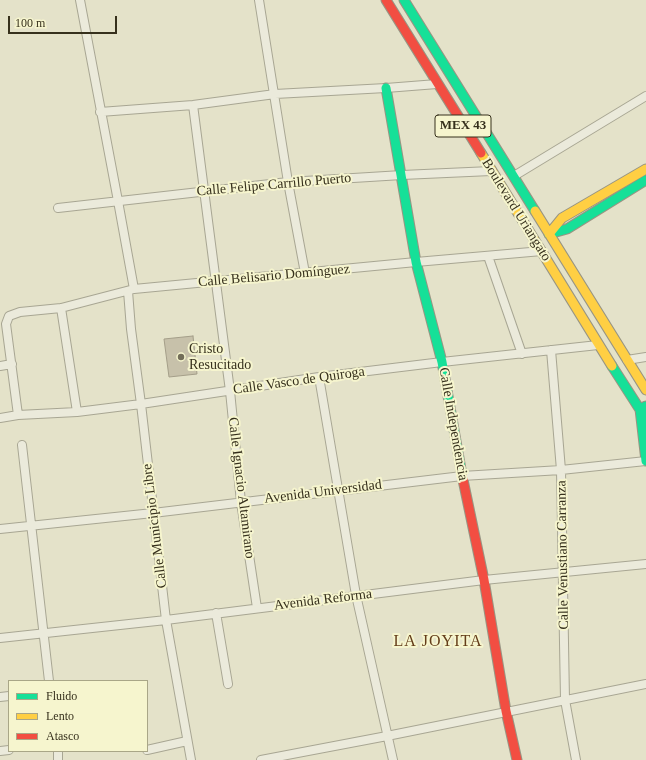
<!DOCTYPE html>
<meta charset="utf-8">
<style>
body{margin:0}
#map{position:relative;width:646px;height:760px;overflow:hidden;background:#e4e2c9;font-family:"Times New Roman",serif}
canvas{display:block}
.legend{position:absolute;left:8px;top:680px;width:140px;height:72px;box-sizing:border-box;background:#f6f5ce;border:1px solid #a9a687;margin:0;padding:5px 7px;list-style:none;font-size:12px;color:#36301c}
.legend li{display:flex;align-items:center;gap:8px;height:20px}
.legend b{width:20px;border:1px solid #a9a687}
.scale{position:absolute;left:8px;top:16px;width:109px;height:18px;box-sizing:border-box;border:2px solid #36301c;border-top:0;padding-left:5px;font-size:12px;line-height:14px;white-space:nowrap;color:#36301c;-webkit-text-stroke:3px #f6f5ce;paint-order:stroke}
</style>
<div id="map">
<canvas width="646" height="760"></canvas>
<ul class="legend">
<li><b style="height:5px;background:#16e098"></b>Fluido</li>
<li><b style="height:5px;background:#ffcf43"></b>Lento</li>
<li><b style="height:5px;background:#f24e42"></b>Atasco</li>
</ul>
<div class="scale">100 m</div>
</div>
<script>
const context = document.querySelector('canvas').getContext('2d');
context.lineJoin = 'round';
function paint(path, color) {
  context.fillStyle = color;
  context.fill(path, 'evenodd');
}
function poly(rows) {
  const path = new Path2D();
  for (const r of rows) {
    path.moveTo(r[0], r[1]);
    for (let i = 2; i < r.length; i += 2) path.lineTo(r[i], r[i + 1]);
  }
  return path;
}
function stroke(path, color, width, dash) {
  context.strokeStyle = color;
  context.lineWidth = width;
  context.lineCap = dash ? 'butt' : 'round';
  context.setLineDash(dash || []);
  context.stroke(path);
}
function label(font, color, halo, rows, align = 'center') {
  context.font = font + ' "Times New Roman",serif';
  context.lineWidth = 4;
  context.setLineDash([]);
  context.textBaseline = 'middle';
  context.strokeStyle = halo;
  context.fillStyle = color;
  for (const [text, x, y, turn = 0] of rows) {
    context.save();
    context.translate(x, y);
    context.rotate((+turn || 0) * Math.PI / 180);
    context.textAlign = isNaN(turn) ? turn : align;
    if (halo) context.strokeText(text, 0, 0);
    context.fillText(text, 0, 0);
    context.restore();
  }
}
const building = poly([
 [193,336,197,374,169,377,164,339,193,336]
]);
paint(building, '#c7c1aa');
stroke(building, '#a49e89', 1);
const street = poly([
 [80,0,118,201,134,289],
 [259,0,288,182,305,273],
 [193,105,230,391,241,502,257,608],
 [100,112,193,105,275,94,386,88,437,84],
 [514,176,646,96],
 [58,208,288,182,402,175,491,171],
 [488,256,522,354],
 [128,291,131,329,141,404,166,620,191,760],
 [61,308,77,412],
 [551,350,561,470,565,700,576,760],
 [627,360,646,357],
 [0,366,12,364],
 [319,377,356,595,393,760],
 [18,415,6,324,9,316,20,312,61,308,134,289,416,262,542,251],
 [0,418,18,415,77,412,141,404,319,377,442,362,598,345],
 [22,445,49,681],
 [0,529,153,513,462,476,561,470,646,461],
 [216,613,228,684],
 [0,638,166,620,484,580,646,564],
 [0,697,9,696],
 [147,750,187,741],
 [0,751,9,750],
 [58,751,58,760],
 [261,760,387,736,646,684]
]);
const fast = poly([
 [404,0,535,211],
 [386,88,416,262,442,362,462,475],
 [549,234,567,229,646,180],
 [612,366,646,419],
 [646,406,640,409,646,461]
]);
const slow = poly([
 [481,153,612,366],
 [535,211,646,390],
 [549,234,562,218,646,169]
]);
const jam = poly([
 [386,0,481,153],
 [462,475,484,580,506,711,517,760]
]);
stroke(street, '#a8a693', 10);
stroke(fast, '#989583', 11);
stroke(slow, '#989583', 11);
stroke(jam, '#989583', 11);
stroke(street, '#ebeadb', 8);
stroke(fast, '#16e098', 9);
stroke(slow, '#ffcf43', 9);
stroke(jam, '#f24e42', 9);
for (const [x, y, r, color] of [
 [181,357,4,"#736e59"]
]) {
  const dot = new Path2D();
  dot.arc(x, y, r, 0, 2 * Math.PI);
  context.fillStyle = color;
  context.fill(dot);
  stroke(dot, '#f6f5ce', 1.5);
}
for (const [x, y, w] of [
 [463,126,56]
]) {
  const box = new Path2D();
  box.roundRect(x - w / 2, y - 11, w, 22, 3);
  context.fillStyle = '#f6f5ce';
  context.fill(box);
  stroke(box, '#36301c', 1);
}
label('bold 13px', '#36301c', null, [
 ["MEX 43",463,126]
]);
label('14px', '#36301c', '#f6f5ce', [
 ["Calle Felipe Carrillo Puerto",274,185,-5],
 ["Boulevard Uriangato",516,210,58],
 ["Calle Belisario Domínguez",274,276,-5],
 ["Calle Vasco de Quiroga",299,381,-8],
 ["Calle Independencia",453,424,80],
 ["Calle Ignacio Altamirano",241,488,83],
 ["Avenida Universidad",323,492,-7],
 ["Calle Municipio Libre",155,526,-97],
 ["Calle Venustiano Carranza",563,555,-91],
 ["Avenida Reforma",323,600,-7]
]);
label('14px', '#36301c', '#f6f5ce', [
 ["Cristo",189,349],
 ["Resucitado",189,365]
], 'left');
context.letterSpacing = '1px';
label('16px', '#643d1a', '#f6f5ce', [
 ["LA JOYITA",438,642]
]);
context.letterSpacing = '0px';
</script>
